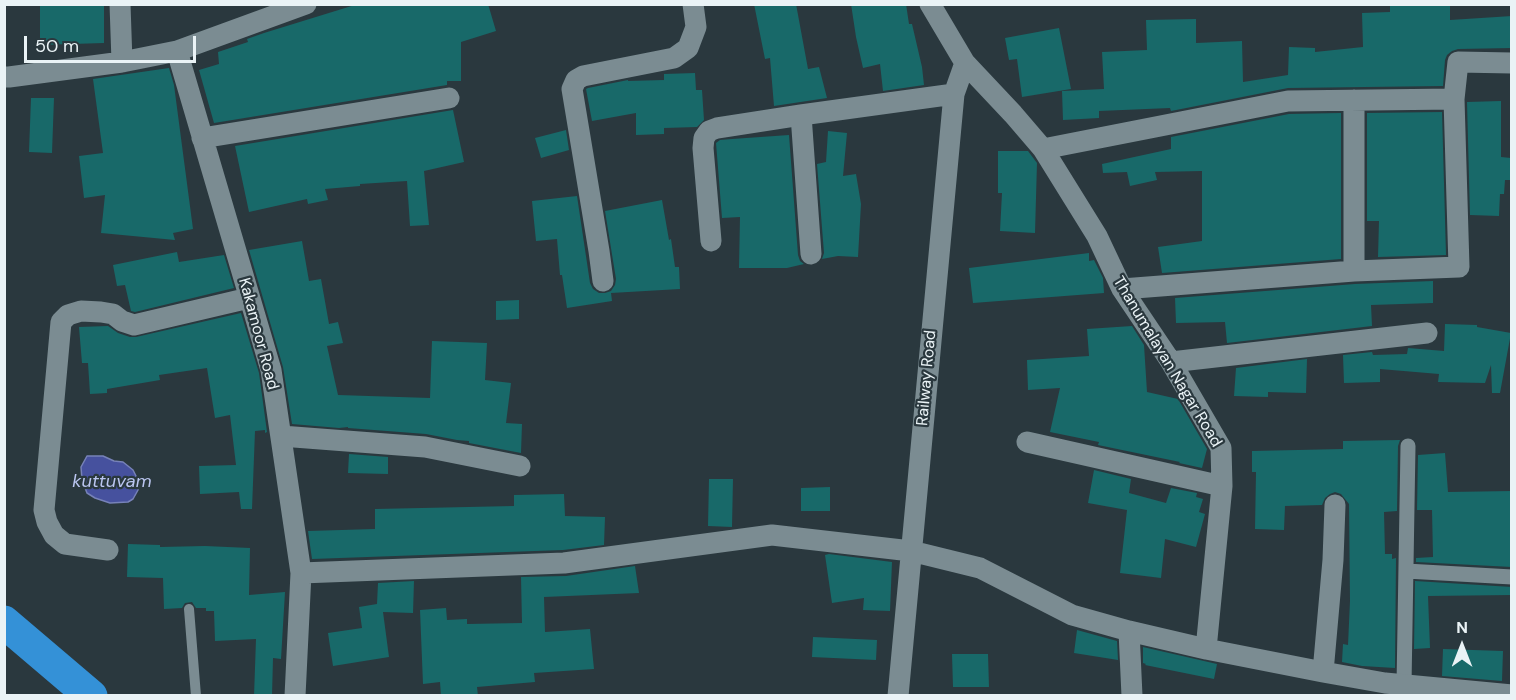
<!DOCTYPE html>
<style>
body{margin:0}
#map{position:relative;width:1516px;height:700px;overflow:hidden;background:#2a383e;font-family:"DM Sans",sans-serif}
canvas{display:block}
.frame{position:absolute;inset:0;border:6px solid #eaf3f6;pointer-events:none}
.north{position:absolute;left:1432px;top:616px;width:60px;height:60px;-webkit-text-stroke:4px #2a383e;paint-order:stroke;rotate:0deg;font-size:16px;font-weight:700;line-height:24px;text-align:center;color:#eaf3f6}
.north::after{content:'';display:block;margin:auto;width:21px;height:27px;background:#eaf3f6;clip-path:polygon(50% 0,100% 100%,50% 72%,0 100%)}
.scale{position:absolute;left:24px;top:36px;width:172px;height:27px;box-sizing:border-box;border:3px solid #eaf3f6;border-top:0;padding-left:8px;font-size:18px;line-height:21px;white-space:nowrap;color:#eaf3f6;-webkit-text-stroke:4px #2a383e;paint-order:stroke}
</style>
<div id="map">
<canvas width="1516" height="700"></canvas>
<div class="frame"></div>
<div class="north">N</div>
<div class="scale">50 m</div>
</div>
<script>
const context = document.querySelector('canvas').getContext('2d');
context.lineJoin = 'round';
function paint(path, color) {
  context.fillStyle = color;
  context.fill(path, 'evenodd');
}
function poly(rows) {
  const path = new Path2D();
  for (const r of rows) {
    path.moveTo(r[0], r[1]);
    for (let i = 2; i < r.length; i += 2) path.lineTo(r[i], r[i + 1]);
  }
  return path;
}
function stroke(path, color, width, dash) {
  context.strokeStyle = color;
  context.lineWidth = width;
  context.lineCap = dash ? 'butt' : 'round';
  context.setLineDash(dash || []);
  context.stroke(path);
}
function label(font, color, halo, rows, align = 'center') {
  context.font = font + ' "DM Sans",sans-serif';
  context.lineWidth = 4.5;
  context.setLineDash([]);
  context.textBaseline = 'middle';
  context.strokeStyle = halo;
  context.fillStyle = color;
  for (const [text, x, y, turn = 0] of rows) {
    context.save();
    context.translate(x, y);
    context.rotate((+turn || 0) * Math.PI / 180);
    context.textAlign = isNaN(turn) ? turn : align;
    if (halo) context.strokeText(text, 0, 0);
    context.fillText(text, 0, 0);
    context.restore();
  }
}
const water = poly([
 [87,456,103,456,114,461,123,462,133,470,138,480,138,490,133,499,128,502,110,503,95,498,87,493,82,480,81,467,87,456]
]);
paint(water, '#46519e');
stroke(water, '#7782b8', 1.5);
paint(poly([
 [40,4,104,4,104,43,40,45],
 [358,4,488,4,496,31,461,42,461,81,447,81,447,85,214,123,199,70,219,64,218,52,248,42,247,39,264,33],
 [754,4,796,4,808,69,819,67,827,98,774,106,770,58,765,59],
 [851,4,906,4,909,24,912,24,922,67,924,85,883,91,880,64,863,68,856,37],
 [1390,4,1450,4,1450,20,1512,16,1512,48,1458,49,1452,51,1447,55,1445,60,1443,86,1288,88,1171,111,1170,108,1099,111,1099,118,1063,120,1062,91,1104,89,1102,52,1147,50,1146,20,1196,19,1196,43,1242,41,1243,82,1288,75,1289,47,1315,48,1315,52,1363,47,1362,13,1390,12],
 [1059,28,1071,89,1022,97,1017,59,1009,60,1005,38],
 [169,68,174,85,193,229,173,233,175,240,101,233,105,195,84,198,79,156,103,153,93,79],
 [695,73,696,90,702,90,704,120,697,127,664,128,664,134,636,135,636,113,592,121,586,89,588,88,628,80,628,81,664,80,664,74],
 [31,98,54,98,52,153,29,152],
 [1501,101,1501,157,1511,158,1510,180,1505,180,1504,194,1500,194,1499,216,1470,215,1467,102],
 [453,110,464,162,424,171,429,225,410,226,407,181,360,184,360,186,325,189,328,200,308,204,307,199,249,212,235,146],
 [1442,112,1446,255,1378,257,1379,221,1367,221,1367,113],
 [1341,113,1341,259,1162,273,1158,247,1202,241,1202,171,1155,172,1157,180,1130,186,1127,172,1103,173,1102,164,1171,149,1171,137,1289,114],
 [566,130,569,150,541,158,535,138],
 [828,131,847,133,843,176,856,174,861,204,858,257,838,256,822,259,824,253,817,164,826,162],
 [789,135,798,255,800,261,804,264,787,268,739,268,740,217,722,218,716,143,720,140,732,139],
 [998,151,1028,151,1037,163,1035,233,1000,231,1002,193,998,193],
 [577,196,590,283,593,289,599,293,605,293,611,291,615,285,616,279,605,211,662,200,669,240,671,239,675,267,679,267,680,289,611,293,612,301,567,308,562,275,560,275,557,239,536,241,532,201],
 [302,241,309,281,321,279,329,324,338,322,343,343,327,346,338,395,430,398,432,341,487,343,485,380,511,383,506,423,522,424,521,453,469,443,469,441,457,440,426,434,348,428,348,427,339,428,292,424,283,367,249,250],
 [177,252,179,262,224,255,234,288,135,312,131,311,125,285,117,286,113,265],
 [1089,253,1089,261,1094,260,1103,278,1104,293,973,303,969,268],
 [1433,281,1433,303,1371,305,1372,326,1227,343,1225,322,1176,323,1175,298,1355,284],
 [519,300,519,319,496,320,496,301],
 [241,313,259,373,267,432,265,433,265,430,255,431,252,509,241,509,239,492,200,494,199,466,236,465,230,415,215,418,207,368,159,375,160,380,107,389,107,393,90,394,88,363,82,363,79,327,108,326,118,333,130,337,136,337],
 [1445,324,1477,325,1477,327,1511,333,1500,393,1492,393,1491,365,1485,383,1438,382,1439,374,1380,369,1380,382,1344,383,1343,355,1372,352,1373,355,1407,354,1408,348,1444,351],
 [1132,326,1144,345,1147,392,1178,399,1207,449,1202,468,1179,463,1180,462,1098,445,1099,442,1050,432,1060,388,1028,390,1027,360,1089,356,1087,329],
 [1307,359,1306,393,1268,392,1268,397,1234,396,1236,368],
 [1400,440,1398,446,1397,511,1384,512,1385,554,1392,554,1392,559,1396,558,1395,668,1362,666,1342,662,1343,644,1348,645,1350,601,1349,504,1341,494,1335,492,1330,494,1325,498,1322,505,1285,506,1284,530,1255,529,1256,472,1252,472,1252,451,1343,449,1343,441],
 [1445,453,1448,492,1512,491,1512,567,1416,562,1416,558,1433,557,1432,510,1417,510,1418,455],
 [349,454,388,457,388,474,348,473],
 [1094,470,1131,479,1129,493,1166,503,1171,488,1197,493,1196,497,1203,499,1199,512,1205,514,1196,547,1165,539,1161,578,1120,573,1127,510,1088,503],
 [709,479,733,479,732,527,708,526],
 [830,487,830,511,801,511,801,488],
 [564,494,565,516,605,517,604,545,563,550,312,559,308,531,375,529,375,509,514,506,514,495],
 [128,544,160,545,160,547,205,546,250,548,249,595,285,592,281,659,273,658,272,696,254,696,256,639,215,641,214,611,206,611,206,608,196,608,192,602,185,603,182,608,164,609,163,578,127,577],
 [829,554,892,562,890,611,863,610,864,598,832,603,825,555],
 [635,566,639,593,544,597,545,632,590,629,594,669,534,673,535,682,477,687,478,696,441,696,440,682,423,684,420,610,446,608,447,620,467,619,467,624,522,623,521,577,566,576],
 [414,581,413,613,383,612,389,657,333,666,328,633,362,628,359,607,377,604,378,583],
 [1415,581,1512,587,1512,595,1428,596,1430,648,1414,649],
 [1077,630,1117,641,1118,660,1074,653],
 [813,637,877,640,876,660,812,657],
 [1143,647,1217,664,1214,679,1145,665,1146,664,1143,663],
 [1443,649,1503,651,1502,681,1442,676],
 [952,654,988,654,989,687,953,687]
]), '#186969');
stroke(poly([
 [189,609,196,696]
]), '#7b8c92', 10);
stroke(poly([
 [1406,571,1512,577],
 [1404,685,1408,446]
]), '#7b8c92', 15);
stroke(poly([
 [120,4,122,62],
 [930,4,965,63,1013,114,1043,149,1097,236,1122,289,1171,362,1221,448,1222,486,1206,649,1323,672,1385,683,1512,695],
 [177,51,271,370,301,573,295,696],
 [4,77,9,77,122,62,177,51,306,4],
 [1354,100,1354,271],
 [801,115,811,254],
 [202,138,449,98],
 [1043,149,1288,101,1454,99],
 [711,241,703,148,704,138,709,131,717,128,801,115,954,94],
 [603,281,599,251,572,89,576,80,583,76,674,58,688,48,696,27,693,4],
 [1122,289,1354,271,1459,267,1454,99,1458,62,1512,63],
 [1171,362,1427,333],
 [281,436,425,447,520,466],
 [1027,442,1222,486],
 [108,550,65,544,54,535,47,522,44,510,61,322,68,315,81,311,101,312,113,314,122,321,134,325,249,298],
 [301,573,564,563,772,535,911,551,980,568,1072,615,1129,631,1206,649],
 [1129,631,1132,696],
 [1323,672,1333,560,1335,505],
 [898,696,954,94,965,63]
]), '#7b8c92', 21);
stroke(poly([
 [4,622,91,696]
]), '#3491d7', 33);
label('16px', '#eaf3f6', '#2a383e', [
 ["Kakamoor Road",258,334,75],
 ["Thanumalayan Nagar Road",1167,362,59],
 ["Railway Road",927,378,-85]
]);
label('italic 18px', '#bbc6f1', '#2a383e', [
 ["kuttuvam",112,482]
]);
</script>
